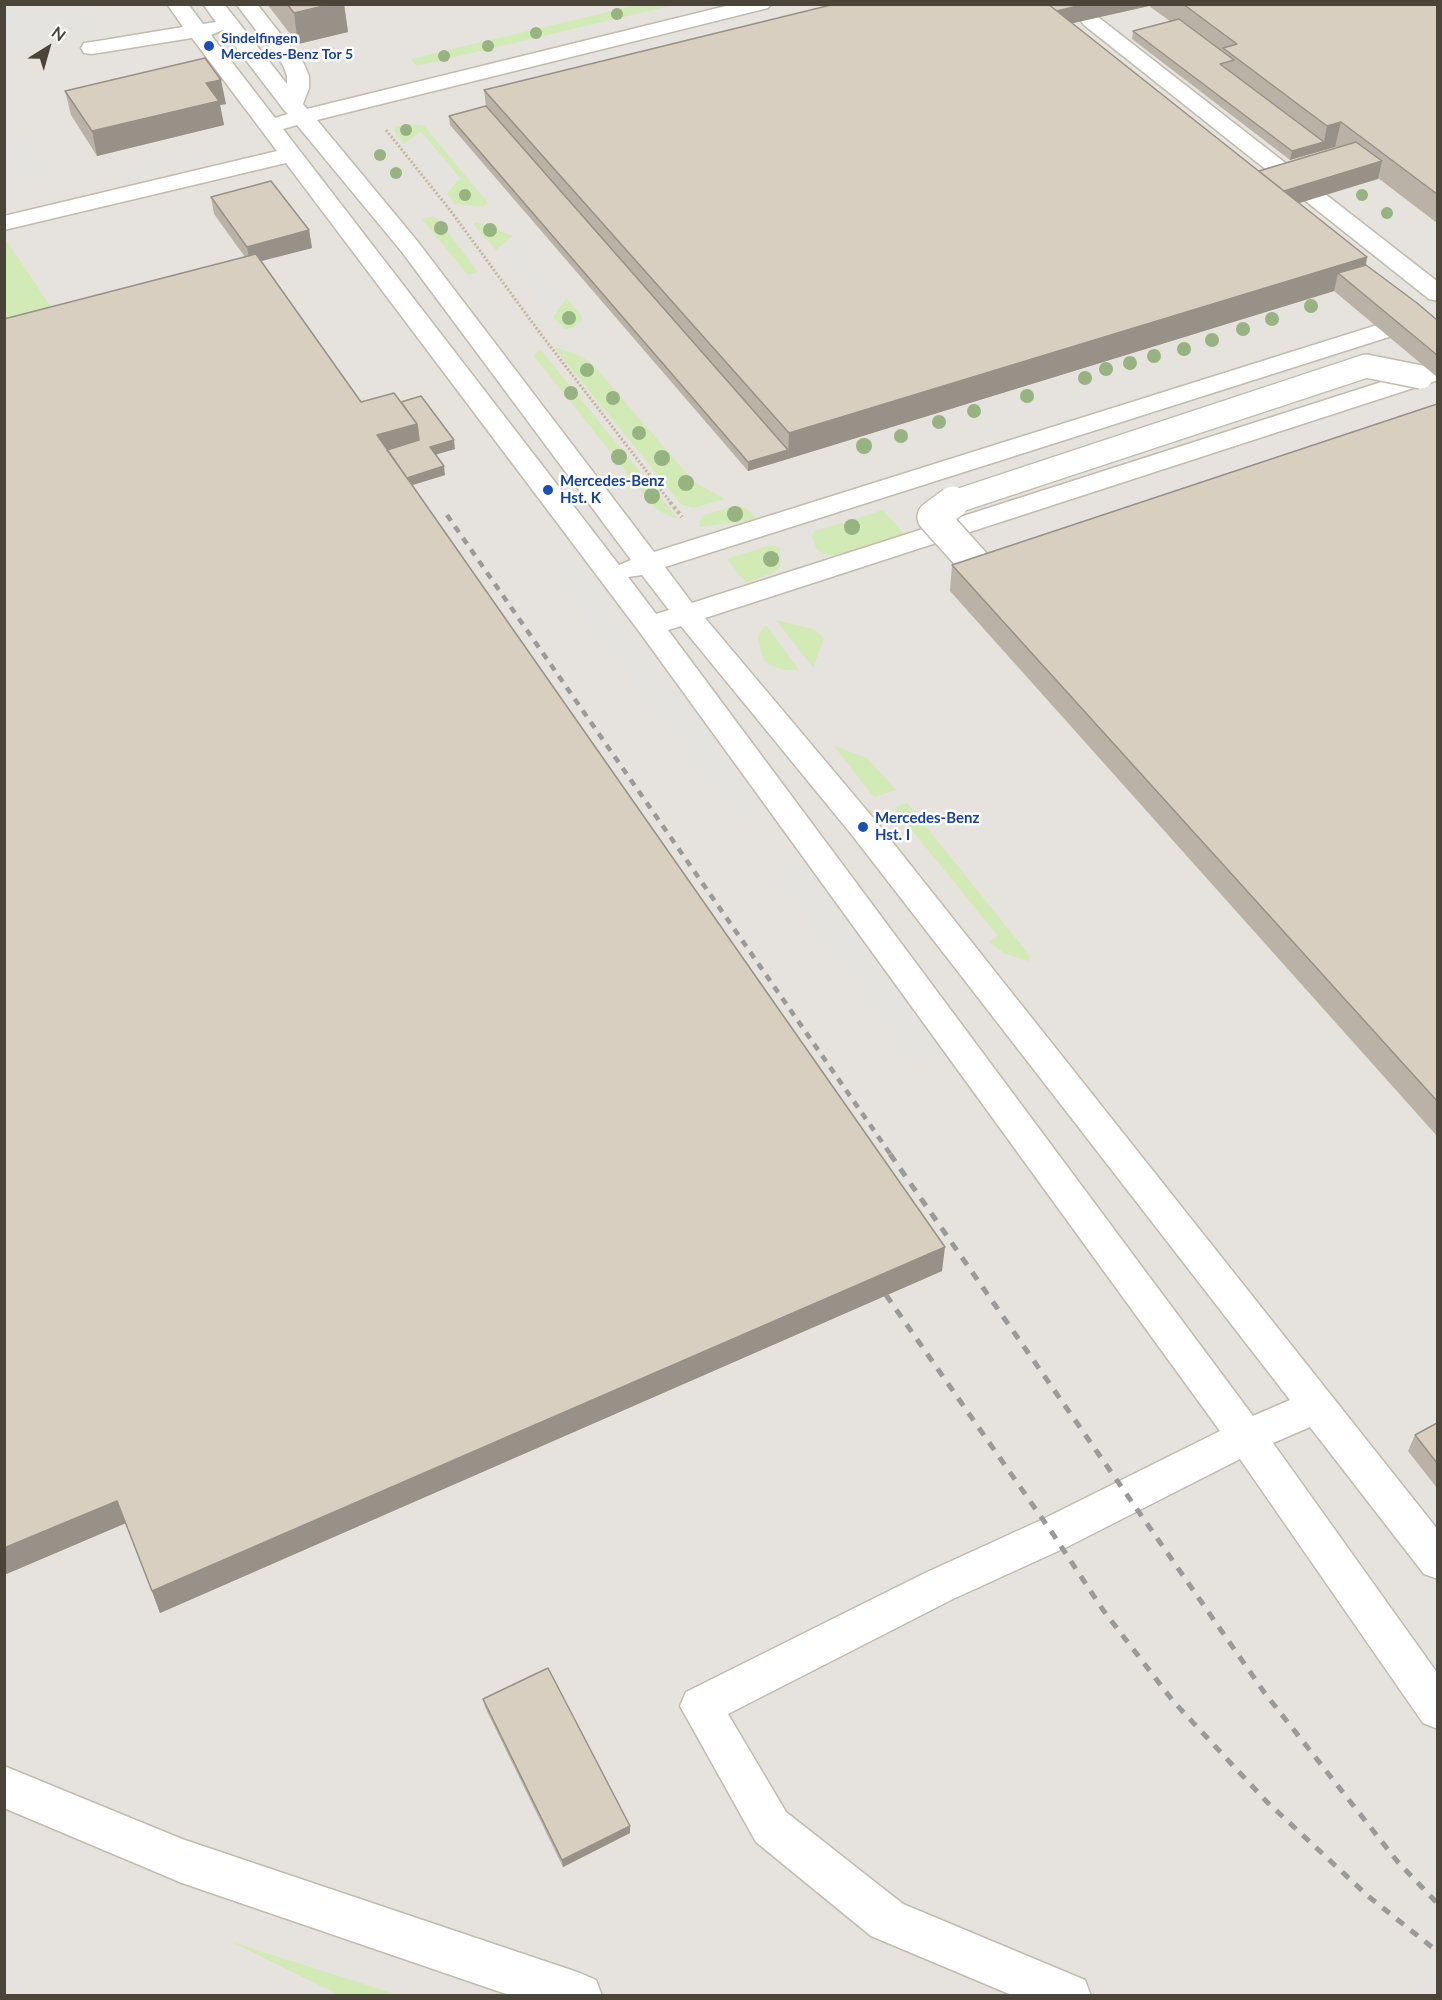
<!DOCTYPE html>
<style>
body{margin:0}
#map{position:relative;width:1442px;height:2000px;overflow:hidden;background:#f6f3ec;font-family:Lato,sans-serif}
canvas{display:block}
.frame{position:absolute;inset:0;border:6px solid #4b4439;pointer-events:none}
.north{position:absolute;left:18px;top:18px;width:60px;height:60px;-webkit-text-stroke:4px #fff;paint-order:stroke;rotate:37deg;font-size:16px;font-weight:700;line-height:24px;text-align:center;color:#4b4439}
.north::after{content:'';display:block;margin:auto;width:21px;height:27px;background:#4b4439;clip-path:polygon(50% 0,100% 100%,50% 72%,0 100%)}
</style>
<div id="map">
<canvas width="1442" height="2000"></canvas>
<div class="frame"></div>
<div class="north">N</div>
</div>
<script>
const context = document.querySelector('canvas').getContext('2d');
context.lineJoin = 'round';
function paint(path, color) {
  context.fillStyle = color;
  context.fill(path, 'evenodd');
}
function poly(rows) {
  const path = new Path2D();
  for (const r of rows) {
    path.moveTo(r[0], r[1]);
    for (let i = 2; i < r.length; i += 2) path.lineTo(r[i], r[i + 1]);
  }
  return path;
}
function stroke(path, color, width, dash) {
  context.strokeStyle = color;
  context.lineWidth = width;
  context.lineCap = dash ? 'butt' : 'round';
  context.setLineDash(dash || []);
  context.stroke(path);
}
function label(font, color, halo, rows, align = 'center') {
  context.font = font + ' Lato,sans-serif';
  context.lineWidth = 5;
  context.setLineDash([]);
  context.textBaseline = 'middle';
  context.strokeStyle = halo;
  context.fillStyle = color;
  for (const [text, x, y, turn = 0] of rows) {
    context.save();
    context.translate(x, y);
    context.rotate((+turn || 0) * Math.PI / 180);
    context.textAlign = isNaN(turn) ? turn : align;
    if (halo) context.strokeText(text, 0, 0);
    context.fillText(text, 0, 0);
    context.restore();
  }
}
paint(poly([
 [5,5,1437,5,1437,1995,5,1995]
]), '#e6e2dd');
paint(poly([
 [637,5,674,5,417,66,411,59],
 [407,124,424,126,488,203,483,207,455,204,447,193,460,178,421,132,404,144,394,131,396,127],
 [431,217,437,218,478,272,468,275,422,219],
 [475,222,485,225,513,236,496,250,474,225],
 [4,243,8,243,55,313,5,327],
 [566,298,581,315,582,320,573,328,564,329,553,317],
 [554,347,581,356,594,366,694,482,725,499,693,508,681,504],
 [540,349,679,520,657,510,534,356],
 [737,505,750,511,755,517,752,520,700,527,699,522,704,515],
 [883,510,905,535,837,556,823,554,816,548,812,536,815,531],
 [771,545,780,548,780,567,772,573,746,583,727,559],
 [776,620,813,629,821,635,824,639,813,667],
 [766,625,799,670,784,670,770,665,764,660,758,641,759,634],
 [834,746,867,758,896,790,874,797],
 [907,803,1030,956,1028,961,1004,953,989,942,998,936,894,808],
 [232,1942,398,1995,339,1995]
]), '#d2eab5');
paint(poly([
 [5,4,91,5,103,15,84,26,102,35,5,61],
 [421,132,460,178,447,193,404,144],
 [23,138,49,178,25,184,4,151,5,143],
 [201,150,210,162,124,183,116,171],
 [513,236,566,298,553,317,496,250],
 [574,557,764,813,736,823,547,565],
 [802,862,944,1052,913,1065,772,874]
]), '#e5e3e0');
const minor = poly([
 [167,4,188,4,203,24,216,22,203,4,224,4,287,84,287,76,283,65,236,4,257,4,304,64,309,76,309,88,303,104,307,109,734,4,771,4,768,8,317,120,418,242,654,552,1374,326,1383,324,1392,326,1395,331,1392,336,665,567,692,603,1425,368,1438,366,1438,380,705,618,874,819,1438,1530,1438,1579,1424,1574,1310,1427,1273,1443,1438,1674,1438,1729,1423,1723,1240,1459,1067,1547,953,1599,728,1714,786,1812,903,1904,1085,1980,1091,1996,1014,1996,871,1936,756,1842,680,1706,686,1692,925,1573,1039,1521,1220,1431,641,634,286,163,4,230,4,216,277,151,192,38,92,54,84,53,81,48,84,43,92,42,183,27,167,4],
 [223,30,284,110,288,114,275,118,211,35,223,30],
 [297,125,402,252,631,560,619,565,283,129,297,125],
 [642,575,669,610,656,614,628,577,642,575],
 [681,626,852,835,1290,1400,1253,1416,668,630,681,626],
 [1091,15,1098,17,1438,282,1438,301,1429,299,1084,25,1081,21,1084,17,1091,15],
 [4,1766,182,1839,580,1973,596,1980,602,1996,512,1996,182,1883,4,1808,4,1766]
]);
stroke(minor, '#c2bbae', 3);
stroke(poly([
 [386,130,450,210,540,333,671,503]
]), '#c4b79f', 3, [2, 2]);
stroke(poly([
 [670,502,682,517]
]), '#c4b79f', 4, [3, 3]);
paint(minor, '#fff');
stroke(poly([
 [447,515,891,1155]
]), '#9a9a9a', 4.5, [7, 7]);
stroke(poly([
 [890,1154,1264,1692,1397,1861,1438,1904],
 [886,1295,1053,1534,1103,1610,1173,1701,1266,1801,1368,1896,1438,1952]
]), '#9a9a9a', 5, [9, 9]);
const minorBridgeFar1 = poly([
 [951,503,1366,366,1421,377]
]);
const minorBridge = poly([
 [953,502,933,517,988,578]
]);
stroke(minorBridgeFar1, '#c2bbae', 26, []);
stroke(minorBridge, '#c2bbae', 34, []);
stroke(minorBridgeFar1, '#fff', 23);
stroke(minorBridge, '#fff', 31);
context.fillStyle = '#97b381';
for (const [x, y, r] of [
 [617,14,6],
 [536,33,6],
 [488,46,6],
 [444,56,6],
 [406,130,6],
 [380,155,6],
 [396,173,6],
 [465,195,6],
 [1362,195,6],
 [1387,213,6],
 [441,228,7],
 [490,230,7],
 [1311,306,7],
 [569,318,7],
 [1272,319,7],
 [1243,329,7],
 [1212,340,7],
 [1184,349,7],
 [1154,356,7],
 [1130,363,7],
 [1106,369,7],
 [587,370,7],
 [1085,378,7],
 [571,393,7],
 [1027,396,7],
 [613,398,7],
 [974,411,7],
 [939,422,7],
 [639,433,7],
 [901,436,7],
 [864,446,8],
 [619,457,8],
 [662,458,8],
 [686,483,8],
 [652,496,8],
 [735,514,8],
 [852,527,8],
 [771,559,8]
]) {
  context.beginPath();
  context.arc(x, y, r, 0, 2 * Math.PI);
  context.fill();
}
paint(poly([
 [267,4,344,4,348,32,298,44],
 [835,4,1437,4,1437,223,1378,178,1299,203,1367,257,1366,265,1437,320,1437,377,1334,291,748,471,450,125,449,116,486,106,484,90],
 [1149,6,1170,21,1133,31,1132,39,1290,160,1335,147,1337,148,1259,171,1072,23],
 [65,91,226,104,220,105,224,125,97,156,71,115],
 [211,197,309,230,312,248,261,261,361,402,401,402,455,449,436,454,445,475,412,485,942,1271,160,1613,126,1523,4,1575,4,319,245,257,214,214],
 [1437,404,1437,1136,950,591,952,565],
 [1437,1423,1437,1488,1408,1451,1415,1435],
 [483,1699,630,1826,630,1833,563,1867,485,1707]
]), '#bab2a6');
paint(poly([
 [332,4,344,4,348,32,298,44,294,13],
 [1085,4,1149,4,1149,6,1047,29,1049,13],
 [221,80,226,104,220,105,224,125,97,156,92,131,206,83],
 [1341,122,1335,147,1290,160,1292,151,1324,142,1327,126],
 [1382,161,1378,179,1273,211,1276,193],
 [309,230,312,248,250,264,247,247],
 [1367,257,1362,282,1338,273,1334,291,788,459,789,433],
 [417,424,420,449,379,452,377,435],
 [454,440,455,449,431,456,430,447],
 [788,450,788,459,748,471,748,462],
 [444,466,445,475,400,489,399,480],
 [945,1247,942,1271,160,1613,152,1591],
 [117,1501,126,1523,4,1575,4,1548],
 [630,1826,630,1833,563,1867,562,1860]
]), '#979187');
const building = poly([
 [287,4,332,4,294,13,287,4],
 [835,4,1048,4,1367,257,789,433,484,90,835,4],
 [1048,4,1085,4,1057,11,1048,4],
 [1183,4,1437,4,1437,194,1341,122,1327,126,1223,48,1237,44,1183,4],
 [1179,19,1234,60,1220,64,1324,142,1292,151,1133,31,1179,19],
 [205,58,221,80,206,83,219,101,92,131,65,91,205,58],
 [486,106,788,450,748,462,449,116,486,106],
 [1356,142,1382,161,1284,191,1259,171,1356,142],
 [271,181,309,230,247,247,211,197,271,181],
 [256,254,361,402,394,393,417,424,377,435,945,1247,152,1591,117,1501,4,1548,4,319,256,254],
 [1366,265,1417,303,1437,320,1437,355,1338,273,1366,265],
 [421,396,454,440,430,447,444,466,407,478,387,450,419,440,417,424,401,402,421,396],
 [1437,404,1437,1101,952,565,1437,404],
 [1437,1423,1437,1463,1415,1435,1437,1423],
 [548,1668,630,1826,562,1860,483,1699,548,1668]
]);
paint(building, '#d8cfc1');
stroke(building, '#979187', 1.5);
for (const [x, y, r, color] of [
 [209,46,6,"#1a4fb4"],
 [548,490,6,"#1a4fb4"],
 [863,827,6,"#1a4fb4"]
]) {
  const dot = new Path2D();
  dot.arc(x, y, r, 0, 2 * Math.PI);
  context.fillStyle = color;
  context.fill(dot);
  stroke(dot, '#fff', 2);
}
label('bold 14px', '#164399', '#fff', [
 ["Sindelfingen",221,38],
 ["Mercedes-Benz Tor 5",221,54]
], 'left');
label('bold 15px', '#164399', '#fff', [
 ["Mercedes-Benz",560,481],
 ["Hst. K",560,498],
 ["Mercedes-Benz",875,818],
 ["Hst. I",875,835]
], 'left');
</script>
